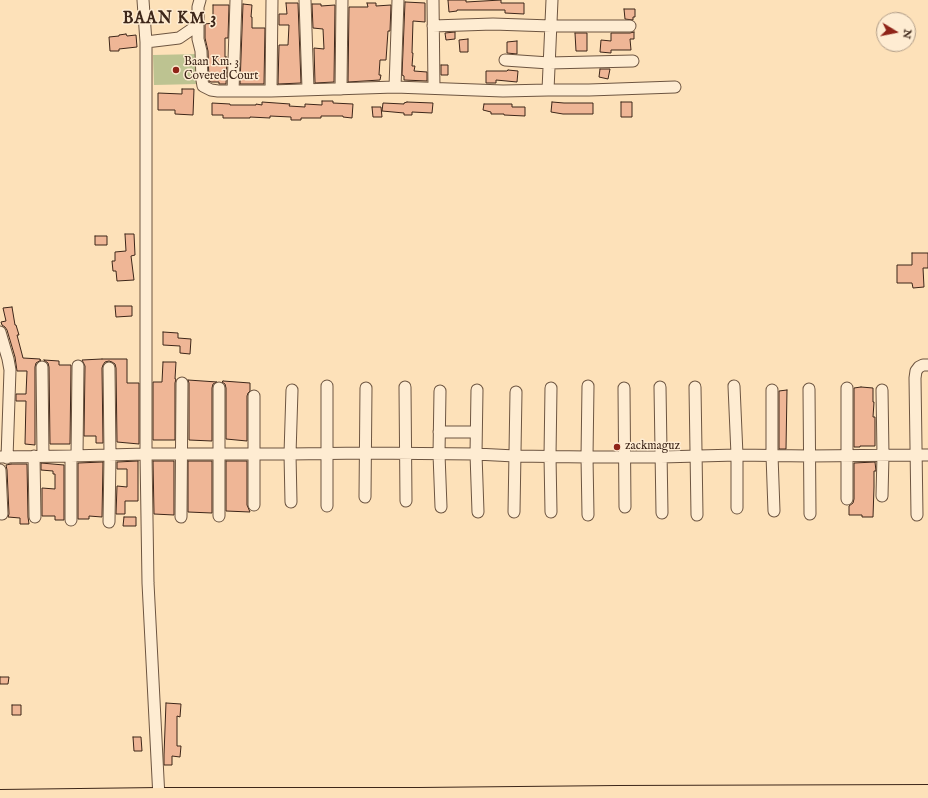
<!DOCTYPE html>
<style>
body{margin:0}
#map{position:relative;width:928px;height:798px;overflow:hidden;background:#fde1b9;font-family:"IM FELL English",serif}
canvas{display:block}
.north{position:absolute;left:876px;top:12px;width:40px;height:40px;box-sizing:border-box;background:#feecd2;border:1px solid #b19d88;border-radius:50%;rotate:100deg;font-size:11px;font-weight:700;line-height:16px;text-align:center;color:#3d2619}
.north::after{content:'';display:block;margin:auto;width:14px;height:18px;background:#8f2418;clip-path:polygon(50% 0,100% 100%,50% 72%,0 100%)}
</style>
<div id="map">
<canvas width="928" height="798"></canvas>
<div class="north">N</div>
</div>
<script>
const context = document.querySelector('canvas').getContext('2d');
context.lineJoin = 'round';
function paint(path, color) {
  context.fillStyle = color;
  context.fill(path, 'evenodd');
}
function poly(rows) {
  const path = new Path2D();
  for (const r of rows) {
    path.moveTo(r[0], r[1]);
    for (let i = 2; i < r.length; i += 2) path.lineTo(r[i], r[i + 1]);
  }
  return path;
}
function stroke(path, color, width, dash) {
  context.strokeStyle = color;
  context.lineWidth = width;
  context.lineCap = dash ? 'butt' : 'round';
  context.setLineDash(dash || []);
  context.stroke(path);
}
function label(font, color, halo, rows, align = 'center') {
  context.font = font + ' "IM FELL English",serif';
  context.lineWidth = 3;
  context.setLineDash([]);
  context.textBaseline = 'middle';
  context.strokeStyle = halo;
  context.fillStyle = color;
  for (const [text, x, y, turn = 0] of rows) {
    context.save();
    context.translate(x, y);
    context.rotate((+turn || 0) * Math.PI / 180);
    context.textAlign = isNaN(turn) ? turn : align;
    if (halo) context.strokeText(text, 0, 0);
    context.fillText(text, 0, 0);
    context.restore();
  }
}
paint(poly([
 [198,54,198,84,154,85,153,55]
]), '#bdc391');
const building = poly([
 [448,0,466,0,466,2,501,0,501,3,524,3,524,14,505,13,505,10,457,10,457,11,449,12,448,0],
 [405,2,425,3,425,22,413,21,412,53,413,53,412,66,415,66,414,71,427,72,427,81,404,80,404,76,402,75,405,2],
 [286,3,298,3,301,83,278,84,279,45,288,45,289,25,279,25,279,14,287,14,286,3],
 [367,3,376,3,376,6,391,5,390,31,388,31,386,60,380,60,379,75,381,75,380,80,348,82,349,7,368,7,367,3],
 [243,4,252,5,251,17,252,17,252,28,265,28,264,84,240,84,243,4],
 [312,4,321,4,321,6,335,5,334,82,315,83,314,48,324,49,323,29,313,28,312,4],
 [213,5,229,5,228,38,225,38,225,57,227,57,226,84,219,84,219,82,211,82,209,81,208,51,205,38,205,24,213,23,213,5],
 [624,9,635,9,635,17,633,17,633,20,625,19,624,9],
 [455,32,455,39,446,40,445,33,455,32],
 [634,32,634,39,630,39,631,50,611,50,611,53,600,52,601,40,611,41,611,33,630,33,634,32],
 [575,33,587,33,587,51,576,51,575,33],
 [126,34,127,36,136,35,137,47,119,49,119,51,110,51,109,37,119,36,119,35,126,34],
 [468,39,468,52,460,52,459,40,468,39],
 [517,41,517,54,507,53,507,42,517,41],
 [441,65,448,65,448,75,441,75,441,65],
 [600,69,610,69,608,79,599,77,600,69],
 [508,70,518,71,517,82,496,80,496,83,486,83,486,71,507,71,508,70],
 [182,89,194,89,193,115,175,114,175,110,158,110,158,93,182,94,182,89],
 [322,101,333,101,333,103,353,104,352,118,343,117,343,116,321,116,321,118,301,118,301,120,291,120,291,117,270,116,270,118,250,117,250,118,223,118,223,115,212,115,212,103,230,104,230,105,256,105,256,104,262,105,262,102,290,104,289,106,305,107,305,104,322,105,322,101],
 [407,102,433,103,432,113,412,112,412,115,404,115,404,113,382,111,383,103,404,104,404,103,407,102],
 [552,102,564,103,593,103,593,114,563,114,551,112,552,102],
 [621,102,632,102,632,117,621,117,621,102],
 [484,104,512,104,512,107,525,107,525,116,504,115,504,114,491,114,491,112,483,110,484,104],
 [372,107,381,107,382,117,373,117,372,107],
 [125,234,134,234,135,255,131,256,134,280,117,281,116,271,113,271,112,261,115,261,115,252,126,251,125,234],
 [95,236,107,236,107,245,95,245,95,236],
 [912,253,928,253,928,268,923,268,924,287,913,288,912,283,897,283,897,265,912,265,912,253],
 [115,306,132,306,132,316,116,317,115,306],
 [12,307,15,325,16,325,19,335,17,335,23,358,40,359,40,360,41,360,36,363,35,367,35,445,25,444,26,401,16,401,16,394,26,394,27,371,17,371,15,357,7,330,5,327,2,325,1,322,6,321,3,308,12,307],
 [163,332,178,333,178,338,191,339,190,354,180,353,180,346,163,345,163,332],
 [102,359,127,359,127,383,139,383,139,444,117,442,116,368,115,364,112,362,109,361,105,362,103,365,102,368,103,443,96,443,96,436,84,436,85,366,82,360,102,359],
 [44,360,59,361,59,365,71,365,70,444,50,444,49,367,48,363,44,360],
 [163,362,176,362,175,379,176,379,175,383,175,440,153,440,153,382,162,382,163,362],
 [188,380,217,382,213,384,212,388,212,441,189,440,189,383,188,380],
 [223,381,250,383,250,391,248,393,247,396,247,441,226,439,226,388,225,384,222,382,223,381],
 [861,387,873,388,873,402,874,402,873,417,875,417,875,446,860,446,860,447,854,447,854,388,861,387],
 [787,390,786,449,779,449,779,391,787,390],
 [138,461,138,501,125,501,125,514,116,514,117,486,127,487,127,469,117,469,117,462,138,461],
 [153,461,174,461,174,515,154,514,153,461],
 [188,461,212,461,212,513,188,512,188,461],
 [226,461,247,461,247,505,250,512,226,511,226,461],
 [103,462,102,517,89,516,89,519,78,519,78,463,103,462],
 [875,462,876,471,874,471,874,487,873,517,862,517,862,515,849,515,849,506,853,503,854,499,854,463,875,462],
 [41,463,64,465,64,520,55,520,55,516,42,516,42,488,55,489,55,474,53,474,53,471,41,470,41,463],
 [11,464,27,464,28,517,29,524,20,524,20,518,8,517,9,514,7,470,6,465,11,464],
 [124,517,136,517,136,526,123,526,124,517],
 [0,677,9,677,8,684,0,684,0,677],
 [166,703,181,704,180,717,177,716,177,746,181,746,180,757,172,756,172,765,164,765,164,755,166,703],
 [12,705,21,705,21,715,12,715,12,705],
 [133,737,141,737,142,751,134,751,133,737]
]);
paint(building, '#efb696');
stroke(building, '#3d2619', 1);
const minor = poly([
 [143,0,146,42,146,454,148,583,159,798],
 [200,0,198,7,198,39,201,51,202,80,203,86,211,90,218,91,271,91,395,87,503,91,548,90,552,0],
 [305,0,308,89],
 [433,0,434,88],
 [433,26,493,24,551,26,630,26],
 [146,42,179,38,198,25],
 [505,60,549,63,633,61],
 [395,87,398,0],
 [341,89,342,0],
 [548,90,589,90,675,87],
 [233,91,236,0],
 [271,91,272,0],
 [0,332,8,359,10,370,7,458],
 [42,367,43,456],
 [327,386,327,506],
 [588,386,587,457,588,515],
 [734,386,737,455,737,508],
 [405,387,406,501],
 [660,387,662,513],
 [695,387,697,515],
 [219,388,219,516],
 [551,388,550,456,551,512],
 [624,388,625,507],
 [809,389,810,514],
 [477,390,476,454,478,512],
 [772,390,772,455,774,511],
 [440,391,439,454,441,507],
 [254,396,254,505],
 [439,432,476,432],
 [34,456,35,517],
 [77,456,78,366],
 [0,457,71,456,146,454,290,454,365,453,476,454,515,456,587,457,661,457,737,455,809,456,916,455,928,455],
 [0,470,2,514],
 [882,496,883,455,882,390],
 [365,497,366,388],
 [847,499,847,388],
 [291,502,290,454,292,390],
 [514,512,516,392],
 [917,515,915,378,916,371,919,367,923,365,928,365],
 [181,517,182,383],
 [71,520,71,456],
 [109,522,110,455,109,368]
]);
const major = poly([
 [0,797,159,795,419,795,618,793,928,792]
]);
stroke(minor, '#6d5541', 13);
stroke(major, '#3d2619', 16);
stroke(minor, '#feecd2', 11);
stroke(major, '#fde1b9', 14);
for (const [x, y, r, color] of [
 [176,70,4,"#8f2418"],
 [617,447,4,"#8f2418"]
]) {
  const dot = new Path2D();
  dot.arc(x, y, r, 0, 2 * Math.PI);
  context.fillStyle = color;
  context.fill(dot);
  stroke(dot, '#feecd2', 1.5);
}
label('12px', '#3d2619', '#feecd2', [
 ["Baan Km. 3",184,63],
 ["Covered Court",184,77],
 ["zackmaguz",625,447]
], 'left');
context.letterSpacing = '1px';
label('bold 16px', '#3d2619', '#feecd2', [
 ["BAAN KM 3",170,20]
]);
context.letterSpacing = '0px';
</script>
